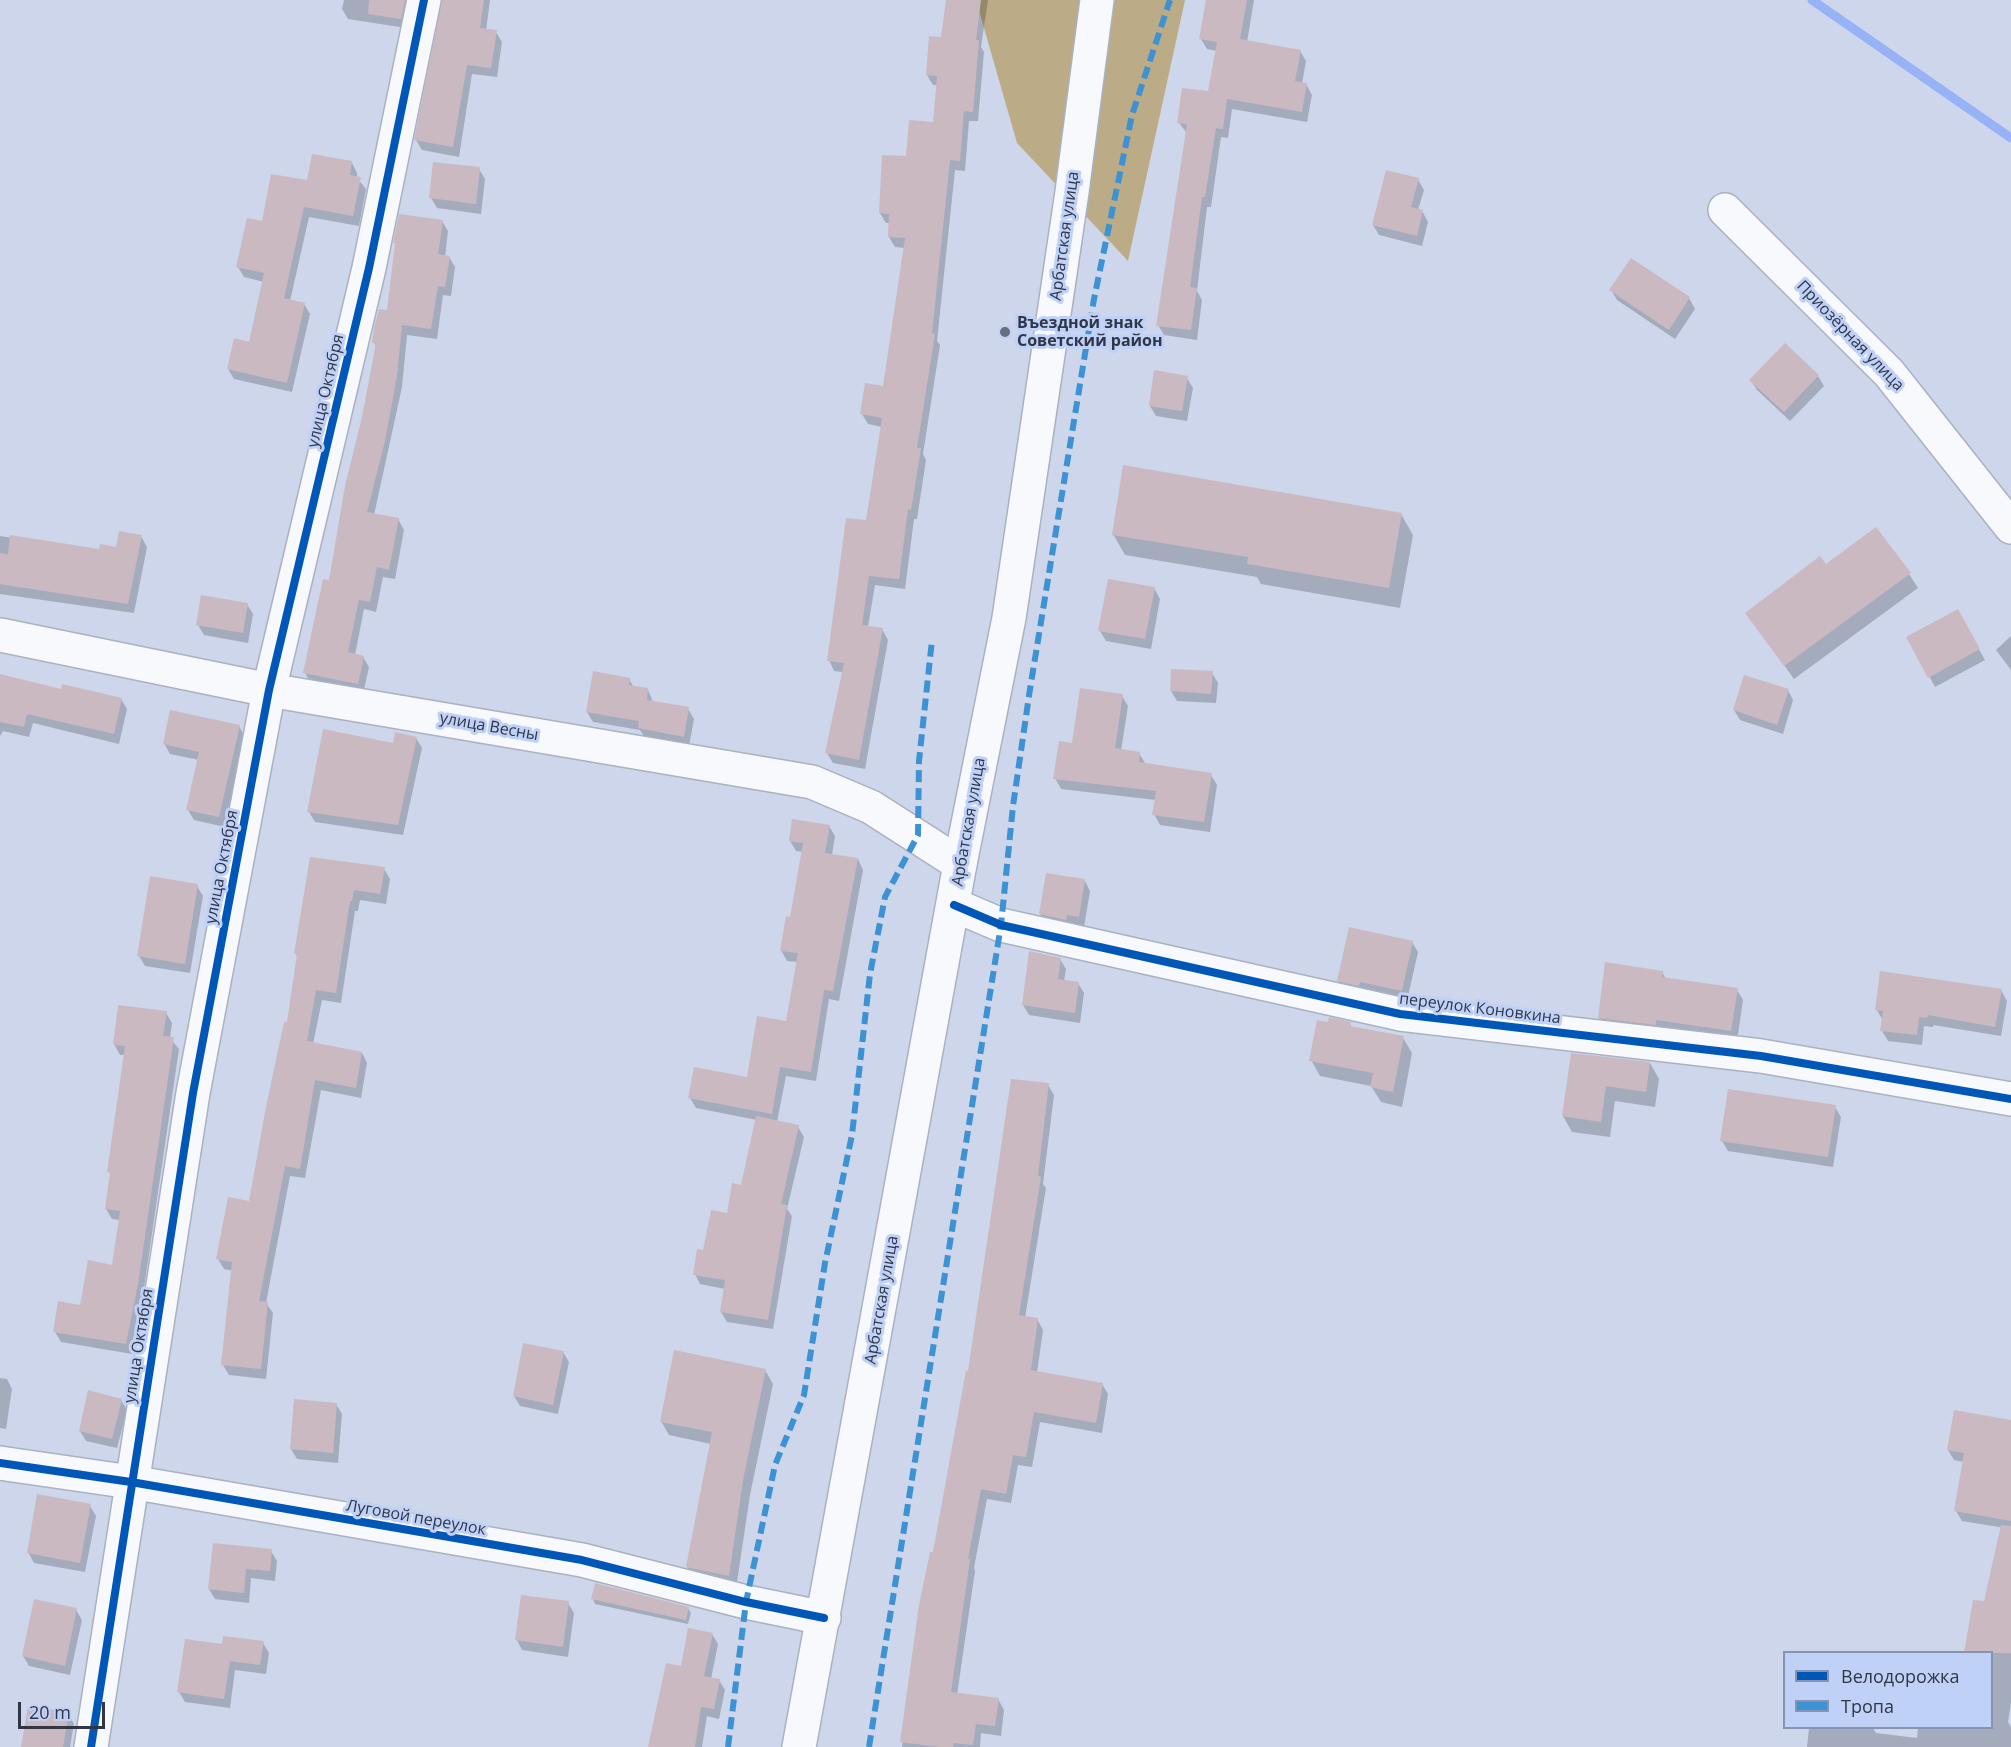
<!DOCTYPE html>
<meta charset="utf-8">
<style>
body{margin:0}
#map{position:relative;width:2011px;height:1747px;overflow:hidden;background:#cdd6eb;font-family:"Open Sans",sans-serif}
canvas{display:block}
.legend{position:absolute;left:1783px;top:1651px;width:210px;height:78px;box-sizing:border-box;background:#c0d1f8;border:2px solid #8693b1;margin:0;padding:8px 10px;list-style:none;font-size:18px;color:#303646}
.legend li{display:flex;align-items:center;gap:12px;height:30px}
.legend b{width:30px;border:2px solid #8693b1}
.scale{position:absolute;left:18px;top:1702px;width:87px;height:27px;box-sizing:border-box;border:3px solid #303646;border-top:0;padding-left:8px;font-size:18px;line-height:21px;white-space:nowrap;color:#303646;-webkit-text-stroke:4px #c0d1f8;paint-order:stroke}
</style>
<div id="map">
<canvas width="2011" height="1747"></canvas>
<ul class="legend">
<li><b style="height:8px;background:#0057b8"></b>Велодорожка</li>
<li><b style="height:8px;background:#3c92d2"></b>Тропа</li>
</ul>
<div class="scale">20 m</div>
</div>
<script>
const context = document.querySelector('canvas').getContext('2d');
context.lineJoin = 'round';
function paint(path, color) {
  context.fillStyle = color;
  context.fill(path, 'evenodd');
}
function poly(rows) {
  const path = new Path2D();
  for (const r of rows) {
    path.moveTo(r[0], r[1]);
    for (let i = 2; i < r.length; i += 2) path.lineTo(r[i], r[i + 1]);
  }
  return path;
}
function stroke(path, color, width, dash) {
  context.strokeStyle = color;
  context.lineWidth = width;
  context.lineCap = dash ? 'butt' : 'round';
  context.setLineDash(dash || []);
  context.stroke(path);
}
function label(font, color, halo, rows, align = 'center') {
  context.font = font + ' "Open Sans",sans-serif';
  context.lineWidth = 6;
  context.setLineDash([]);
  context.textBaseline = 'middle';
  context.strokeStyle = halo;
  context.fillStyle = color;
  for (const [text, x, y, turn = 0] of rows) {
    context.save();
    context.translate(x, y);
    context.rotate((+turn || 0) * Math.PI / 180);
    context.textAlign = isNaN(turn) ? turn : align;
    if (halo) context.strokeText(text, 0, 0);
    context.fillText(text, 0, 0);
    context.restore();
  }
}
paint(poly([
 [976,0,1185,0,1128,261,1017,143]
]), '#bbac87');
paint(poly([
 [344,0,416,0,406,28,348,19,342,9],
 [443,0,490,0,486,31,496,32,502,42,497,77,472,74,459,157,422,150,416,140],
 [947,0,988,0,981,47,984,52,978,121,969,121,965,171,955,170,937,341,940,345,923,454,926,460,917,519,914,519,905,589,875,585,868,627,882,629,888,640,865,769,833,763,827,753,843,672,834,671,829,660,867,522,882,427,868,424,862,414,884,388,905,248,895,247,889,237,890,223,886,223,880,213,907,158,934,124,937,85,933,85,927,75,942,38],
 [1208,0,1254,0,1247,42,1300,51,1306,61,1302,84,1306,84,1312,95,1307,122,1232,109,1228,138,1221,137,1211,207,1207,207,1197,291,1202,300,1197,340,1164,335,1158,325,1187,133,1179,123,1210,93,1217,51,1207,49,1201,39],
 [352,163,357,173,357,178,366,189,359,226,309,217,290,301,304,304,310,314,292,392,234,379,228,369,250,343,264,282,244,277,238,267,263,223,308,182],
 [479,169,485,179,481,214,437,208,431,198],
 [1418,180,1424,190,1418,210,1422,211,1428,222,1422,246,1379,235,1373,225],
 [442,221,448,231,445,257,449,257,455,267,451,296,443,295,437,339,407,335,402,387,374,515,398,519,404,530,395,579,383,577,376,612,364,609,355,655,363,657,369,667,363,694,311,683,305,673,330,582,377,348,374,342,388,312],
 [1632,260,1689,298,1695,309,1675,339,1617,300,1611,290],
 [1818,376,1824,386,1790,421,1757,390,1751,380],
 [1187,378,1193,388,1187,421,1156,416,1150,406],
 [1401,514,1413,535,1400,608,1261,584,1257,577,1125,555,1113,534],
 [0,536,100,551,117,549,141,536,147,547,134,613,0,594],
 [1826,566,1909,574,1918,588,1794,679,1747,613],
 [1154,588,1160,599,1151,649,1106,641,1100,631],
 [247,604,253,614,248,643,204,635,198,625],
 [1957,611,1985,660,1935,687,1908,637],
 [2011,636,2011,670,1996,650],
 [1212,673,1218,683,1216,703,1177,701,1171,691],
 [0,675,62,691,121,699,127,709,119,744,33,723,29,737,3,731,0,736],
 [629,679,634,688,648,690,653,702,688,709,694,719,689,746,645,738,640,730,593,722,587,712],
 [1788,690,1793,700,1783,734,1740,720,1734,710],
 [1122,696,1128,706,1121,751,1139,753,1145,763,1211,775,1217,785,1210,832,1160,825,1154,814,1156,800,1061,789,1055,778,1073,744],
 [239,726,245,737,225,827,194,820,188,810,199,760,170,754,164,743],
 [416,738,422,748,403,835,315,822,309,812,394,745],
 [829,826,835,836,832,855,858,859,863,870,839,1001,829,999,816,1081,786,1076,777,1122,798,1127,804,1137,787,1209,792,1216,773,1329,727,1322,721,1312,725,1289,700,1284,695,1274,742,1187,757,1120,696,1108,690,1098,748,1079,788,1022,798,962,787,961,781,950,792,919,803,852,796,851,790,841],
 [311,858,384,869,390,879,386,904,360,900,358,911,355,911,341,1003,322,1000,313,1044,362,1053,367,1063,361,1098,321,1090,305,1178,290,1176,266,1303,273,1313,266,1379,229,1375,223,1365,233,1271,224,1269,218,1259,251,1203,288,1024,298,958,296,954],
 [1085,881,1090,891,1084,927,1046,924,1040,914],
 [197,886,203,896,190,973,145,966,139,956],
 [1412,942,1418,952,1407,1001,1344,991,1338,980],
 [1060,959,1066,969,1064,981,1078,983,1084,993,1080,1023,1029,1015,1023,1005],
 [1662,972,1666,979,1737,990,1743,1000,1737,1041,1605,1028,1599,1018],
 [2001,990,2007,1001,2001,1036,1933,1025,1933,1027,1924,1026,1922,1045,1888,1041,1882,1031,1883,1021,1877,1010],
 [166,1013,172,1023,170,1038,179,1049,143,1295,132,1354,61,1342,55,1332,82,1307,114,1266,120,1220,112,1219,106,1209,111,1176,109,1172,125,1055,120,1055,114,1044],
 [1350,1024,1352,1028,1403,1038,1412,1053,1402,1107,1381,1102,1371,1086,1320,1076,1311,1060],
 [1572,1054,1650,1063,1659,1079,1655,1107,1615,1101,1610,1137,1572,1132,1563,1116],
 [1048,1085,1054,1095,1043,1184,1046,1188,1025,1318,1037,1319,1043,1330,1037,1373,1102,1384,1108,1394,1102,1433,1040,1422,1032,1467,1018,1465,1011,1503,987,1499,974,1568,975,1571,957,1695,998,1699,1004,1710,1001,1736,981,1733,980,1747,902,1747,921,1605,935,1554,970,1373],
 [1835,1107,1841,1117,1833,1167,1728,1151,1722,1141],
 [563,1352,569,1362,558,1414,520,1406,514,1396],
 [765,1370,773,1384,750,1495,736,1589,695,1581,687,1567,711,1444,669,1435,661,1421],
 [0,1378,7,1379,12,1389,6,1429,0,1428],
 [121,1400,127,1410,117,1448,86,1441,80,1431],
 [336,1404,342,1414,338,1463,297,1459,291,1449],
 [2011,1422,2011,1529,1962,1521,1956,1511,1964,1462,1954,1460,1948,1450],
 [90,1506,96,1516,85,1572,34,1563,28,1552],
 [2011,1549,2011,1702,2008,1722,2011,1727,2011,1747,1807,1747,1809,1728,1873,1728,1876,1733,1917,1738,1918,1728,1992,1728,1992,1652,1985,1603],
 [271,1551,277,1561,275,1581,251,1578,249,1603,215,1599,209,1589],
 [593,1599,688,1608,691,1613,688,1624,595,1604],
 [568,1603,574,1613,568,1657,522,1650,517,1640],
 [76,1610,82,1620,70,1675,29,1666,23,1656],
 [712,1634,718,1644,711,1679,719,1680,725,1690,719,1719,707,1716,702,1747,650,1747,682,1668],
 [263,1643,269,1653,266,1674,235,1670,230,1708,185,1702,179,1692,223,1645],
 [68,1713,74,1724,70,1747,23,1747]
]), '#0003');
stroke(poly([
 [1812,0,2011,138]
]), '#97b2f7', 9);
paint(poly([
 [369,0,405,0,401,19,368,14],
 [442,0,484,0,480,28,497,30,491,68,467,65,453,147,414,140],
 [946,0,981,0,976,40,979,40,973,112,964,111,960,161,950,160,932,333,935,334,917,448,921,448,911,510,908,509,899,579,869,576,862,625,883,628,859,760,825,753,844,663,827,661,846,518,866,520,882,418,860,414,865,383,883,386,905,238,888,237,889,214,879,213,882,155,906,156,909,120,933,122,937,76,926,75,929,36,941,37],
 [1206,0,1247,0,1240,39,1301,50,1295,81,1307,83,1302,112,1227,99,1223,129,1216,128,1205,197,1202,197,1190,287,1197,288,1191,330,1156,326,1187,124,1177,123,1182,88,1208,91,1217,42,1199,39],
 [312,154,352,161,350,175,361,177,353,216,304,207,284,298,305,303,287,383,227,369,234,338,249,342,264,273,236,267,247,218,262,221,271,174,307,180],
 [433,162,480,167,476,204,429,198],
 [1386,170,1419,178,1411,207,1423,210,1417,236,1372,225],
 [399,214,443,220,438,254,450,256,445,287,438,286,431,329,402,325,397,376,385,441,367,512,399,518,389,570,377,567,370,602,359,600,348,652,364,656,358,684,303,673,323,579,329,580,345,486,362,417,376,343,372,343,374,328,379,309,387,310,395,243,393,243],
 [1631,258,1690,297,1669,330,1609,290],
 [1785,343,1819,375,1784,412,1749,380],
 [1154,370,1188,376,1182,411,1149,406],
 [1123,465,1402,513,1389,588,1247,564,1248,557,1112,535],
 [1876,527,1911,573,1784,666,1745,613,1820,556,1826,564],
 [119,531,142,535,128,604,0,584,0,553,8,554,10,535,99,549,100,544,116,547],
 [1108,579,1155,587,1145,639,1098,631],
 [201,595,248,603,243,633,196,625],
 [1958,609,1980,649,1928,678,1906,637],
 [1171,669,1213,671,1211,694,1170,691],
 [593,671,630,678,629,685,648,688,647,700,689,707,684,737,638,728,639,721,586,712],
 [0,674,61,689,62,684,122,698,114,734,27,714,24,727,0,722],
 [1744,675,1789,689,1777,725,1733,710],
 [1080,688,1123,694,1115,748,1140,752,1139,762,1212,773,1204,822,1152,815,1156,791,1053,779,1059,741,1072,743],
 [170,710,240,725,219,817,186,810,199,752,163,744],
 [323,729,393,743,395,732,417,737,398,825,307,812],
 [792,819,830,825,825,853,858,858,833,991,824,990,811,1072,780,1067,772,1114,688,1098,694,1067,747,1077,757,1016,786,1021,798,953,780,951,786,916,790,917,803,843,789,841],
 [310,857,385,867,380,894,354,890,352,901,350,901,336,993,316,990,307,1041,362,1052,356,1088,315,1080,300,1169,285,1166,259,1301,268,1302,261,1369,221,1365,232,1262,216,1259,228,1197,249,1201,266,1107,284,1022,287,1022,297,954,294,954],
 [1046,873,1085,879,1079,917,1067,915,1066,920,1039,914],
 [150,876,198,884,185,964,137,956],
 [1349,927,1413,941,1402,991,1360,982,1359,986,1337,981],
 [1029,951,1061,958,1058,979,1079,982,1075,1013,1022,1005],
 [1605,962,1663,971,1662,977,1738,988,1731,1031,1656,1020,1656,1025,1598,1018],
 [1880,971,2002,989,1995,1027,1928,1015,1927,1018,1919,1017,1917,1035,1880,1031,1883,1011,1875,1010],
 [118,1005,167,1011,163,1036,174,1037,138,1284,126,1344,53,1332,58,1301,80,1305,88,1260,112,1265,120,1211,105,1209,110,1173,107,1172,125,1046,113,1045],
 [1329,1017,1351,1022,1350,1026,1404,1036,1393,1092,1370,1087,1373,1073,1309,1061,1317,1020,1328,1022],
 [1571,1053,1650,1062,1646,1092,1606,1086,1601,1122,1562,1116],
 [1011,1079,1049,1083,1038,1176,1041,1177,1019,1315,1038,1318,1031,1370,1103,1383,1096,1423,1034,1412,1026,1457,1013,1455,1006,1494,981,1489,968,1559,970,1559,951,1692,999,1698,995,1726,976,1724,973,1745,954,1743,953,1747,940,1747,900,1742,919,1605,930,1552,933,1552,966,1370,968,1371],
 [1728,1089,1836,1105,1828,1157,1720,1141],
 [756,1116,799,1125,781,1204,787,1205,768,1320,720,1312,725,1280,693,1275,697,1249,703,1250,711,1210,727,1213,732,1183,741,1185],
 [523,1343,564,1351,553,1405,513,1396],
 [674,1350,766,1369,743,1480,729,1576,686,1567,712,1432,660,1422],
 [88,1390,122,1399,112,1439,79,1431],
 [294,1399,337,1403,333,1453,290,1449],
 [1954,1410,2011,1420,2011,1521,1954,1511,1964,1453,1947,1450],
 [37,1494,91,1504,80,1563,27,1553],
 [2001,1525,2011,1526,2011,1653,1964,1653,1973,1600,1984,1601],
 [213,1543,272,1549,270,1571,246,1569,244,1593,208,1589],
 [595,1583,689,1607,686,1620,591,1599],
 [521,1595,569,1601,563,1647,515,1640],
 [34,1599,77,1608,65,1666,22,1656],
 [688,1628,713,1633,704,1676,720,1679,714,1709,701,1707,695,1747,648,1747,666,1663,681,1666],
 [223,1636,264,1641,260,1665,230,1661,224,1699,177,1692,185,1639,222,1644],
 [28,1706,69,1712,63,1747,21,1747]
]), '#cbb9c1');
const minor = poly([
 [1725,210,1889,373,2011,527],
 [0,635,269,690,812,782,871,807,960,864],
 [954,905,1001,925,1400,1014,1761,1056,2011,1099],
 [0,1463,131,1482,582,1560,746,1602,824,1618],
 [91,1747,193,1093,269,690,369,268,424,0]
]);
const major = poly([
 [799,1747,960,864,1009,618,1072,192,1097,0]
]);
stroke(minor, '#aab1c2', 36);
stroke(major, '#aab1c2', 36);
stroke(minor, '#f8f9fc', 33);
stroke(major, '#f8f9fc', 33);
stroke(poly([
 [728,1747,746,1602,775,1465,804,1395,825,1263,852,1135,870,974,885,897,918,835,919,761,932,640],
 [869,1747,1001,925,1013,806,1030,689,1094,299,1132,115,1170,0]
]), '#3c92d2', 6, [12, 6]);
stroke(poly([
 [954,905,1001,925,1400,1014,1761,1056,2011,1099],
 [0,1463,131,1482,582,1560,746,1602,824,1618],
 [91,1747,193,1093,269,690,369,268,424,0]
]), '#0057b8', 8);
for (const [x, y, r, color] of [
 [1005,332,6,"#676e80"]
]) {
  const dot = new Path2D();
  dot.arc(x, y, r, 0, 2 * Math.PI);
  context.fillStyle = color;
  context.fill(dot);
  stroke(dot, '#c0d1f8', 2);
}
label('16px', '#303646', '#c0d1f8', [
 ["Арбатская улица",1065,236,-82],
 ["Приозёрная улица",1850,336,46],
 ["улица Октября",326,391,-77],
 ["улица Весны",489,727,10],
 ["Арбатская улица",969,822,-80],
 ["улица Октября",222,867,-79],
 ["переулок Коновкина",1480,1009,7],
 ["Арбатская улица",882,1300,-80],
 ["улица Октября",139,1346,-81],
 ["Луговой переулок",416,1518,10]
]);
label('bold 16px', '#303646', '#c0d1f8', [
 ["Въездной знак",1017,323],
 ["Советский район",1017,341]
], 'left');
</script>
